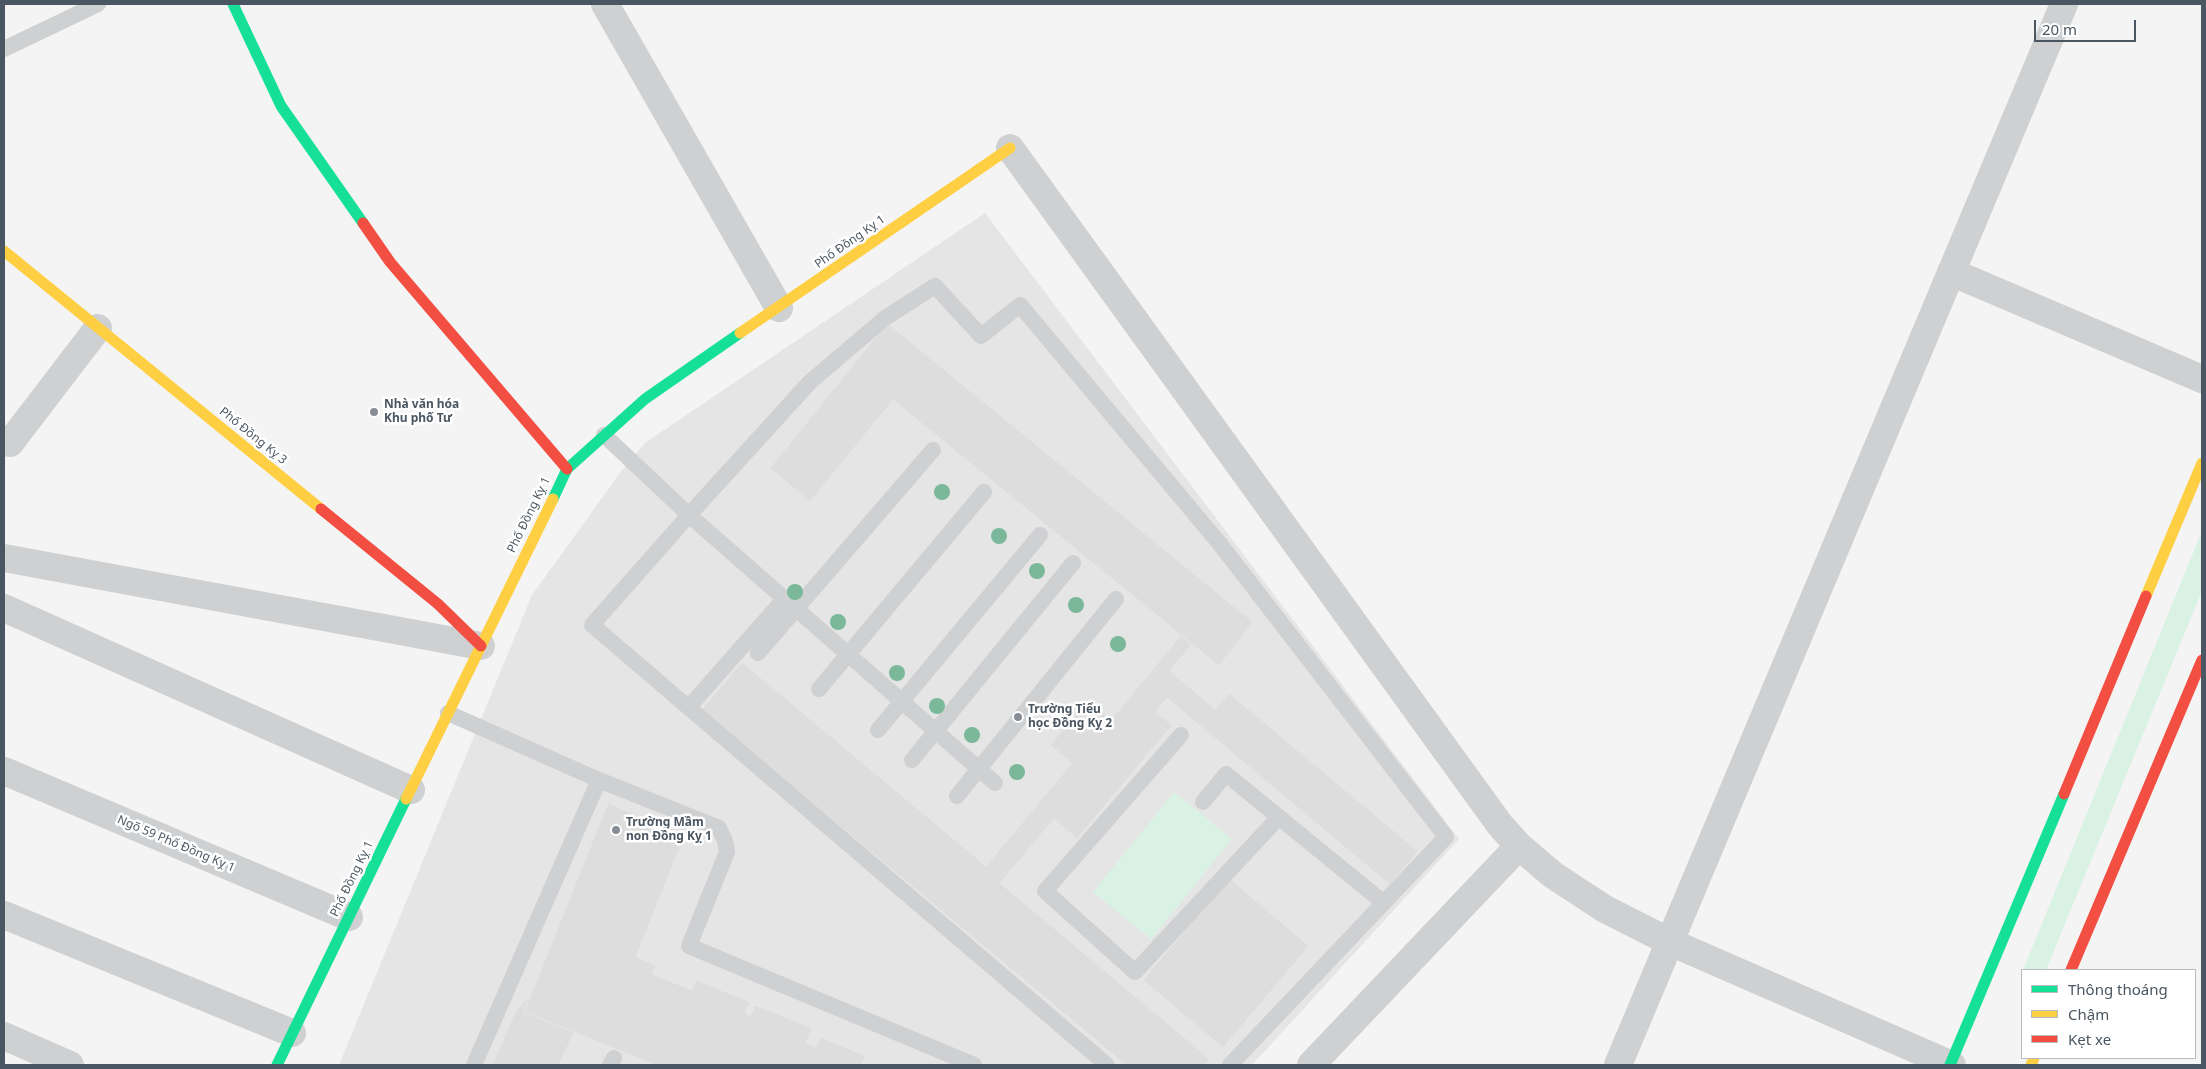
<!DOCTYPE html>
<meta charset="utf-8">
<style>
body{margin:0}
#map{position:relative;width:2206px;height:1069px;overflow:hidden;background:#f4f4f4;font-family:"Noto Sans",sans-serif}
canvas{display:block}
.frame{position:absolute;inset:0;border:5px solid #4a5661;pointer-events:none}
.legend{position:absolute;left:2021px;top:969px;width:175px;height:90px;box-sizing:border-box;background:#fff;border:1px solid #b7bbc0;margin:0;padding:6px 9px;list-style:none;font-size:15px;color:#4a5661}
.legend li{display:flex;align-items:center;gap:10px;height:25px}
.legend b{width:25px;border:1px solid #b7bbc0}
.scale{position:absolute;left:2034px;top:20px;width:102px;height:22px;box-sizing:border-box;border:2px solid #4a5661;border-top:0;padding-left:6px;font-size:15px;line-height:18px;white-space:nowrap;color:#4a5661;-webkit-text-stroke:4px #fff;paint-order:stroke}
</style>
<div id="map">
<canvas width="2206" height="1069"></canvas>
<div class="frame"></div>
<ul class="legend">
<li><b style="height:6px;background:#16e098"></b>Thông thoáng</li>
<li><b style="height:6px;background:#ffcf43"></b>Chậm</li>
<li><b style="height:6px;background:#f24e42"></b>Kẹt xe</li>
</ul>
<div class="scale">20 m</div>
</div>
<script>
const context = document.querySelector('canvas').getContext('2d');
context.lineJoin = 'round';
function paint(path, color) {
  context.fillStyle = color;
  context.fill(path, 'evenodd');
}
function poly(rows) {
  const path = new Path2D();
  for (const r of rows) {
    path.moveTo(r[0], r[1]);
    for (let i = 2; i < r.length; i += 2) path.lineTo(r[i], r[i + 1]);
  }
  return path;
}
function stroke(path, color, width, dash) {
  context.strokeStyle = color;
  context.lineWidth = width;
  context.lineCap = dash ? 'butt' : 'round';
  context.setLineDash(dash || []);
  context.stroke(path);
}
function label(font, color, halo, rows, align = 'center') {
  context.font = font + ' "Noto Sans",sans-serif';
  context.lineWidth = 5;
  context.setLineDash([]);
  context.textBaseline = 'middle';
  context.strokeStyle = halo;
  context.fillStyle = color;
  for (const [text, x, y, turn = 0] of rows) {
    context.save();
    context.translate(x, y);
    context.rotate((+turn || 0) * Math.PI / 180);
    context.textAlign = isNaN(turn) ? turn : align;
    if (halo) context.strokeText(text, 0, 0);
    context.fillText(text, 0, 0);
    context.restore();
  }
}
paint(poly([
 [985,213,1459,839,1252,1065,339,1065,532,595,622,470,645,443]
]), '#e6e5e6');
paint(poly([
 [2202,531,2202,591,2046,970,2023,970],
 [1174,792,1232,839,1151,939,1093,892]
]), '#d9f2e3');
const building = poly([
 [887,323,1253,622,1219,666,893,400,810,502,770,468,887,323],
 [1181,635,1192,644,1170,671,1215,709,1229,693,1418,851,1390,885,1167,698,1156,712,1172,725,1077,839,1054,819,1000,883,1210,1059,1205,1065,1126,1065,701,710,742,662,986,866,1072,763,1050,745,1088,701,1111,720,1181,635],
 [608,803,685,835,636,957,656,965,652,974,692,990,696,980,750,1002,745,1013,750,1016,755,1005,812,1028,806,1043,816,1047,820,1037,866,1056,862,1065,656,1065,524,1012,608,803],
 [1229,878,1309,946,1223,1048,1143,980,1229,878],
 [530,996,524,1012,574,1032,559,1065,492,1065,515,1012,530,996]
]);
paint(building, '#ddddde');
stroke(building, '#e5e6e7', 1);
stroke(poly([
 [4,49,98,4],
 [604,435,689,515,592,625,1107,1065],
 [758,653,933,450],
 [819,689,984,492],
 [689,707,784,599],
 [448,713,599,780,719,828,725,841,727,852,689,946,974,1065],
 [878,730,1040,535],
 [1181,735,1045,891,1135,972,1279,817],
 [912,760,1073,563],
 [995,783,689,515,810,382,885,318,935,286,981,336,1020,305,1220,544,1446,837,1230,1065],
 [957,796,1116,599],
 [1203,802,1226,774,1384,903],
 [474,1065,599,780],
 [610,1065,614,1058]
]), '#ced0d2', 16);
stroke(poly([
 [605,4,779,308],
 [1010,148,1500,825,1519,846,1553,875,1605,909,1670,942,1952,1065],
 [1951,272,2202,379],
 [4,439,10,443,98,328],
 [4,558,481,646],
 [4,608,411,790],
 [4,771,349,917],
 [4,915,292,1033],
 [4,1036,70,1065],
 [1311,1065,1519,846],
 [1618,1065,2064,4]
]), '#ced0d2', 28);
stroke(poly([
 [233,4,281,106,363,223],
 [553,499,567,469,645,399,740,333],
 [277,1065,406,799],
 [1950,1065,2064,794]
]), '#16e098', 11);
stroke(poly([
 [4,251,321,509],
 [740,333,1010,148],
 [2146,596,2202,463],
 [406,799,553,499],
 [2031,1065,2034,1058]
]), '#ffcf43', 11);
stroke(poly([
 [363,223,390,262,567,469],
 [321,509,438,604,481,646],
 [2064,794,2146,596],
 [2071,970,2202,660]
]), '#f24e42', 11);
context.fillStyle = '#7ab899';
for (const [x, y] of [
 [942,492],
 [999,536],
 [1037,571],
 [795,592],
 [1076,605],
 [838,622],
 [1118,644],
 [897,673],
 [937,706],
 [972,735],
 [1017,772]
]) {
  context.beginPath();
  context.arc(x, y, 8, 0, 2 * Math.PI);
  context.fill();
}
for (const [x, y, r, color] of [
 [374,412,5,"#868d94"],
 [1018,717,5,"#868d94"],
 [616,830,5,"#868d94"]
]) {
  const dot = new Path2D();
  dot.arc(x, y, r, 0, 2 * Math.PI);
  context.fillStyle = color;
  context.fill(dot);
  stroke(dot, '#fff', 2);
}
label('12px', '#4a5661', '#fff', [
 ["Phố Đồng Kỵ 1",850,242,-35],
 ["Phố Đồng Kỵ 3",253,436,39],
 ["Phố Đồng Kỵ 1",529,515,-64],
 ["Ngõ 59 Phố Đồng Kỵ 1",176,844,23],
 ["Phố Đồng Kỵ 1",352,879,-64]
]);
label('bold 12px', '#4a5661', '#fff', [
 ["Nhà văn hóa",384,405],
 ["Khu phố Tư",384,419],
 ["Trường Tiểu",1028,710],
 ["học Đồng Kỵ 2",1028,724],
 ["Trường Mầm",626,823],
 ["non Đồng Kỵ 1",626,837]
], 'left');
</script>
